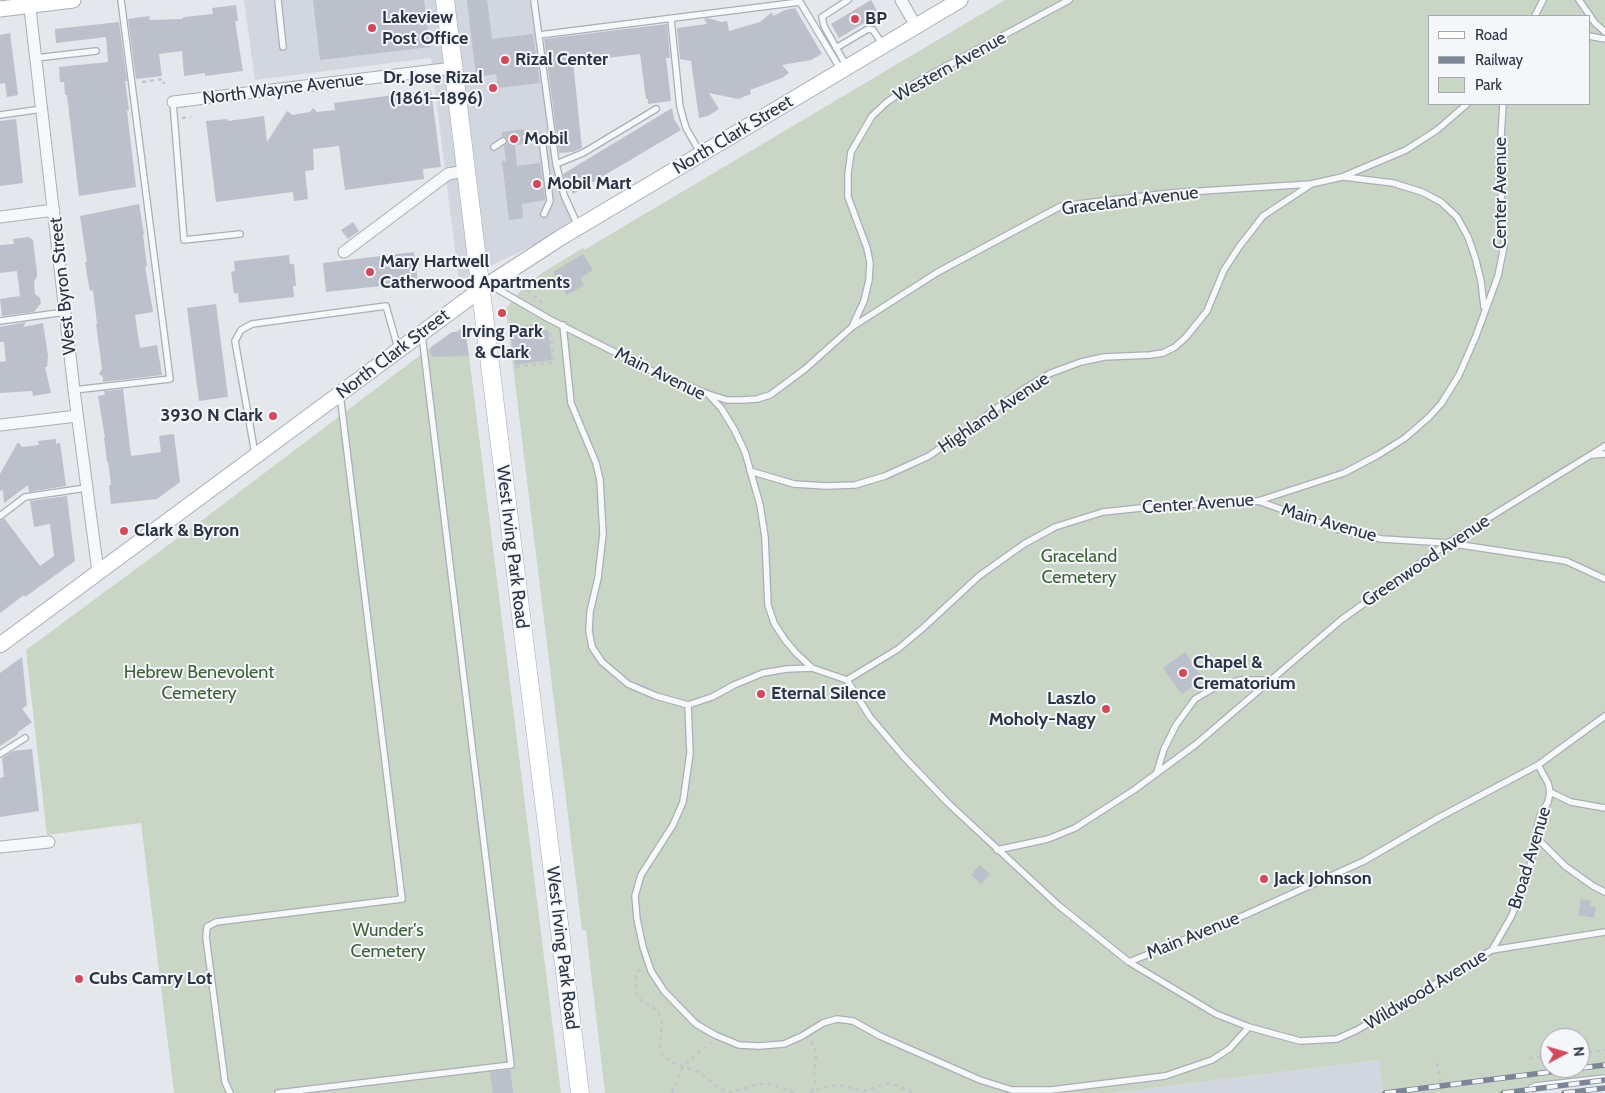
<!DOCTYPE html>
<meta charset="utf-8">
<style>
body{margin:0}
#map{position:relative;width:1605px;height:1093px;overflow:hidden;background:#e4e7ec;font-family:Cabin,sans-serif}
canvas{display:block}
.legend{position:absolute;left:1428px;top:15px;width:162px;height:90px;box-sizing:border-box;background:#f4f6f9;border:1px solid #a4a8b1;margin:0;padding:6px 9px;list-style:none;font-size:15px;color:#2b3445}
.legend li{display:flex;align-items:center;gap:10px;height:25px}
.legend b{width:25px;border:1px solid #a4a8b1}
.north{position:absolute;left:1540px;top:1028px;width:50px;height:50px;box-sizing:border-box;background:#f4f6f9;border:1px solid #a4a8b1;border-radius:50%;rotate:84deg;font-size:14px;font-weight:700;line-height:20px;text-align:center;color:#2b3445}
.north::after{content:'';display:block;margin:auto;width:18px;height:22px;background:#d1495b;clip-path:polygon(50% 0,100% 100%,50% 72%,0 100%)}
</style>
<div id="map">
<canvas width="1605" height="1093"></canvas>
<ul class="legend">
<li><b style="height:6px;background:#fff"></b>Road</li>
<li><b style="height:6px;background:#7d8696"></b>Railway</li>
<li><b style="height:14px;background:#c9d6c5"></b>Park</li>
</ul>
<div class="north">N</div>
</div>
<script>
const context = document.querySelector('canvas').getContext('2d');
context.lineJoin = 'round';
function paint(path, color) {
  context.fillStyle = color;
  context.fill(path, 'evenodd');
}
function poly(rows) {
  const path = new Path2D();
  for (const r of rows) {
    path.moveTo(r[0], r[1]);
    for (let i = 2; i < r.length; i += 2) path.lineTo(r[i], r[i + 1]);
  }
  return path;
}
function stroke(path, color, width, dash) {
  context.strokeStyle = color;
  context.lineWidth = width;
  context.lineCap = dash ? 'butt' : 'round';
  context.setLineDash(dash || []);
  context.stroke(path);
}
function label(font, color, halo, rows, align = 'center') {
  context.font = font + ' Cabin,sans-serif';
  context.lineWidth = 4;
  context.setLineDash([]);
  context.textBaseline = 'middle';
  context.strokeStyle = halo;
  context.fillStyle = color;
  for (const [text, x, y, turn = 0] of rows) {
    context.save();
    context.translate(x, y);
    context.rotate((+turn || 0) * Math.PI / 180);
    context.textAlign = isNaN(turn) ? turn : align;
    if (halo) context.strokeText(text, 0, 0);
    context.fillText(text, 0, 0);
    context.restore();
  }
}
paint(poly([
 [244,0,532,0,556,174,576,225,459,281,431,58,255,80],
 [1380,1060,1384,1093,1112,1093]
]), '#d2d6de');
paint(poly([
 [1005,0,1605,0,1605,1077,1527,1087,1523,1089,1522,1093,1384,1093,1379,1060,1112,1093,605,1093,586,930,582,930,506,309,522,289,542,273,583,248,584,250],
 [1429,16,1589,16,1589,104,1429,104],
 [1550,1038,1580,1038,1580,1068,1550,1068],
 [460,329,465,330,469,356,561,1093,174,1093,141,823,47,835,26,650,209,515,431,347]
]), '#c9d6c5');
paint(poly([
 [313,0,424,0,430,47,320,60],
 [467,0,487,0,492,39,533,34,540,83,498,88,496,74,476,77],
 [871,0,879,14,839,38,831,24],
 [236,5,238,21,235,21,243,71,205,76,205,73,184,76,182,51,159,54,162,76,136,79,128,19,149,16,150,20,182,19,184,17,213,14,212,8],
 [795,8,822,54,811,60,782,65,789,73,782,78,750,90,751,94,738,99,709,93,719,109,708,116,699,118,691,61,680,59,677,28,707,24,704,19,707,18,722,22,727,21,729,31,760,22,772,12,773,16,785,10],
 [119,22,127,81,125,81,129,110,127,111,136,187,79,196,67,95,65,95,64,82,60,82,59,67,108,62,106,37,56,43,55,29],
 [667,24,670,58,666,58,671,101,648,104,648,99,646,99,640,54,573,62,582,148,573,152,559,153,544,39],
 [10,33,18,95,7,97,5,83,0,84,0,35],
 [431,90,441,167,423,169,424,179,345,190,339,146,313,149,314,170,305,171,308,199,294,201,293,192,216,202,206,121,227,119,228,121,264,116,267,142,287,111,292,115,310,112,313,108,317,112,335,110,334,103],
 [672,108,674,119,681,130,573,194,565,180,563,174],
 [16,119,23,183,0,186,0,121],
 [524,129,524,132,521,135,520,138,526,144,515,145,517,166,540,163,545,200,522,204,523,218,509,220,502,161,506,161,504,146,507,143,508,140,505,137,502,136,502,132],
 [139,204,144,234,143,235,147,266,145,267,153,312,135,315,140,348,157,345,162,375,103,382,103,377,99,374,102,368,96,324,97,324,93,290,90,291,87,275,85,262,87,262,80,216],
 [353,222,359,231,348,239,341,230],
 [29,237,33,240,37,273,37,277,34,281,35,294,40,298,41,303,34,312,2,316,0,299,20,296,17,271,0,273,0,245,14,244,13,239],
 [414,252,418,282,326,292,323,263],
 [583,254,593,270,580,278,584,285,567,295,553,272],
 [289,255,290,264,294,264,296,286,293,286,294,297,239,303,238,293,234,294,231,272,235,271,234,261],
 [216,304,228,397,199,401,187,308],
 [26,322,23,327,43,323,48,356,47,367,45,367,51,393,33,396,32,391,0,393,0,362,6,361,4,342,0,342,0,327],
 [464,324,469,356,433,357,430,353,431,347,452,332,458,332],
 [535,324,536,327,539,326,540,331,548,330,552,360,515,365,511,335,521,333,520,326],
 [123,389,131,456,161,452,159,436,174,434,180,482,157,499,111,504,109,485,111,485,108,461,107,462,104,438,105,438,98,396,105,395,104,391],
 [56,439,56,444,60,443,66,486,29,492,28,485,4,503,3,490,0,491,0,474,18,442,22,447,39,445,38,441],
 [67,496,75,561,25,597,24,595,0,613,0,521,4,518,40,566,54,556,50,524,34,527,30,501],
 [1185,652,1203,679,1182,694,1163,668],
 [22,657,27,705,22,709,32,722,17,733,18,734,0,746,0,673],
 [32,749,39,811,0,817,0,778,4,777,2,758,13,751],
 [980,865,990,874,981,884,971,875],
 [1581,899,1591,901,1590,906,1596,907,1594,918,1578,915],
 [510,1070,513,1093,493,1093,490,1072]
]), '#bbc0ca');
const lane = poly([
 [278,0,283,47],
 [534,0,556,164],
 [1579,0,1595,23,1605,32],
 [1535,16,1543,0],
 [671,20,680,107,686,128,701,154],
 [539,35,800,2,841,70],
 [1589,36,1605,39],
 [836,48,868,29,873,30,883,45],
 [36,58,96,51],
 [847,67,824,26,822,17,848,0],
 [173,102,184,240,240,234],
 [0,115,42,109],
 [525,137,537,136,542,139,550,201,544,214],
 [494,147,503,141],
 [1344,177,1393,183,1422,192,1441,202,1457,217,1468,237,1475,257,1481,281,1484,307],
 [578,226,564,195,556,164,583,153,656,109],
 [492,286,549,319,652,371,708,394,721,408,734,429,745,452,760,505,765,537,768,605,774,623,785,640,796,653,812,668],
 [0,321,65,312],
 [563,325,571,403,596,463,600,480,603,534,598,578,590,612,589,631,592,647,602,662,628,684,656,696,688,705,712,697,734,685,763,673,787,669,812,668,847,680],
 [852,327,864,301,869,280,870,263,867,248,848,197,848,174,851,152,872,116,887,102,917,82,1069,0],
 [74,390,170,379,121,0],
 [708,394,727,400,742,400,757,399,770,395,805,369,852,327,938,272,1061,206,1170,193,1311,184,1342,177,1406,150,1437,130,1467,104],
 [255,454,235,341,241,330,252,324,386,306,398,348],
 [1593,455,1605,454],
 [750,471,794,484,826,486,855,485,885,476,929,456,1024,389,1051,373,1081,362,1104,357,1150,355,1163,353,1175,347,1186,337,1207,311,1224,270,1239,247,1263,216,1310,185],
 [1258,501,1340,530,1382,539,1448,543,1566,561,1605,579],
 [0,516,25,497,86,488],
 [847,680,898,649,923,628,979,576,1024,544,1055,527,1103,512,1160,506,1258,501,1344,473,1378,455,1405,438,1428,418,1441,404,1459,375,1476,336,1498,276,1504,246,1504,227,1499,169,1503,104],
 [847,680,870,717,904,757,949,804,1058,905,1129,962,1245,915,1364,861,1438,818,1538,765,1605,716],
 [688,705,690,753,683,802,673,825,641,875,635,896,637,919,643,947,651,971,664,991,696,1024,715,1035,739,1045,759,1046,784,1044,802,1036,823,1023,837,1019,853,1021,880,1036,980,1080,1012,1090,1051,1090,1165,1076,1212,1060,1229,1049,1249,1027,1300,1041,1337,1039,1357,1030,1492,950,1605,932],
 [0,754,25,738],
 [1157,772,1164,749,1176,725,1195,699,1217,686,1241,680,1271,680],
 [1550,792,1571,802,1605,808],
 [1536,837,1565,866,1593,886,1605,892],
 [997,850,1048,839,1075,828,1134,790,1195,745,1341,620,1448,543,1605,446],
 [1492,950,1511,917,1528,876,1538,824,1541,814,1548,802,1550,792,1548,783,1538,765],
 [1129,962,1216,1014,1249,1027],
 [230,1093,225,1082,206,937,207,927,216,922,402,899,340,394],
 [278,1093,511,1065,422,335],
 [1529,1093,1531,1088,1535,1086,1605,1078]
]);
const street = poly([
 [29,0,74,390,98,572],
 [901,0,916,26],
 [173,102,453,68],
 [0,217,54,210],
 [344,252,448,174,465,171],
 [0,425,77,416],
 [0,847,49,842]
]);
const secondary = poly([
 [0,9,73,0],
 [0,645,480,290,560,238,960,0]
]);
const primary = poly([
 [445,0,580,1093]
]);
stroke(lane, '#a9aeb7', 8);
stroke(street, '#a9aeb7', 13);
stroke(secondary, '#a9aeb7', 17);
stroke(primary, '#a3abb8', 19);
stroke(poly([
 [142,82,163,79,164,84],
 [182,118,191,117],
 [523,284,524,288,543,303],
 [516,367,554,362,550,329],
 [640,969,636,974,636,993,642,1002,651,1006,658,1012,662,1021,660,1047,663,1056,672,1062,698,1072,721,1089,733,1092,758,1084,770,1084,796,1093],
 [811,1041,815,1050,816,1057,814,1071,815,1082,812,1091],
 [1580,1054,1605,1050],
 [1529,1058,1550,1057],
 [1437,1063,1442,1091],
 [672,1093,683,1066,711,1042],
 [809,1093,824,1087,837,1085,866,1091,885,1084,892,1084,915,1093]
]), '#c2c5cb', 2.5, [4, 4]);
stroke(lane, '#f7f8fa', 5.5);
stroke(street, '#f7f8fa', 11);
stroke(secondary, '#fff', 15);
stroke(primary, '#fff', 18);
const rail = poly([
 [1385,1093,1605,1065],
 [1503,1093,1605,1080],
 [1564,1093,1605,1088]
]);
stroke(rail, '#7d8696', 5.5);
stroke(rail, '#f4f6f9', 4, [11]);
for (const [x, y, r, color] of [
 [855,19,5,"#d1495b"],
 [372,28,5,"#d1495b"],
 [505,60,5,"#d1495b"],
 [493,88,5,"#d1495b"],
 [514,139,5,"#d1495b"],
 [537,184,5,"#d1495b"],
 [370,272,5,"#d1495b"],
 [502,313,5,"#d1495b"],
 [273,416,5,"#d1495b"],
 [124,531,5,"#d1495b"],
 [1183,673,5,"#d1495b"],
 [761,694,5,"#d1495b"],
 [1106,709,5,"#d1495b"],
 [1264,879,5,"#d1495b"],
 [79,979,5,"#d1495b"]
]) {
  const dot = new Path2D();
  dot.arc(x, y, r, 0, 2 * Math.PI);
  context.fillStyle = color;
  context.fill(dot);
  stroke(dot, '#f4f6f9', 2);
}
label('bold 18px', '#2b3445', '#f4f6f9', [
 ["Lakeview",382,18],
 ["Post Office",382,39],
 ["BP",865,19],
 ["Rizal Center",515,60],
 ["Dr. Jose Rizal",483,78,"right"],
 ["(1861–1896)",483,99,"right"],
 ["Mobil",524,139],
 ["Mobil Mart",547,184],
 ["Mary Hartwell",380,262],
 ["Catherwood Apartments",380,283],
 ["Irving Park",502,332,"center"],
 ["& Clark",502,353,"center"],
 ["3930 N Clark",263,416,"right"],
 ["Clark & Byron",134,531],
 ["Chapel &",1193,663],
 ["Crematorium",1193,684],
 ["Eternal Silence",771,694],
 ["Laszlo",1096,699,"right"],
 ["Moholy-Nagy",1096,720,"right"],
 ["Jack Johnson",1274,879],
 ["Cubs Camry Lot",89,979]
], 'left');
label('18px', '#2b3445', '#f4f6f9', [
 ["Western Avenue",950,67,-29],
 ["North Wayne Avenue",283,89,-7],
 ["North Clark Street",733,135,-31],
 ["Center Avenue",1501,193,-90],
 ["Graceland Avenue",1130,201,-7],
 ["West Byron Street",63,286,-96],
 ["North Clark Street",393,354,-37],
 ["Main Avenue",660,374,26],
 ["Highland Avenue",994,413,-34],
 ["Center Avenue",1198,504,-4],
 ["Main Avenue",1329,523,16],
 ["West Irving Park Road",512,547,83],
 ["Greenwood Avenue",1426,561,-34],
 ["Broad Avenue",1530,858,-73],
 ["Main Avenue",1193,936,-22],
 ["West Irving Park Road",562,948,83],
 ["Wildwood Avenue",1426,990,-31]
]);
label('18px', '#3f6138', '#f4f6f9', [
 ["Graceland",1079,557],
 ["Cemetery",1079,578],
 ["Hebrew Benevolent",199,673],
 ["Cemetery",199,694],
 ["Wunder's",388,931],
 ["Cemetery",388,952]
]);
</script>
